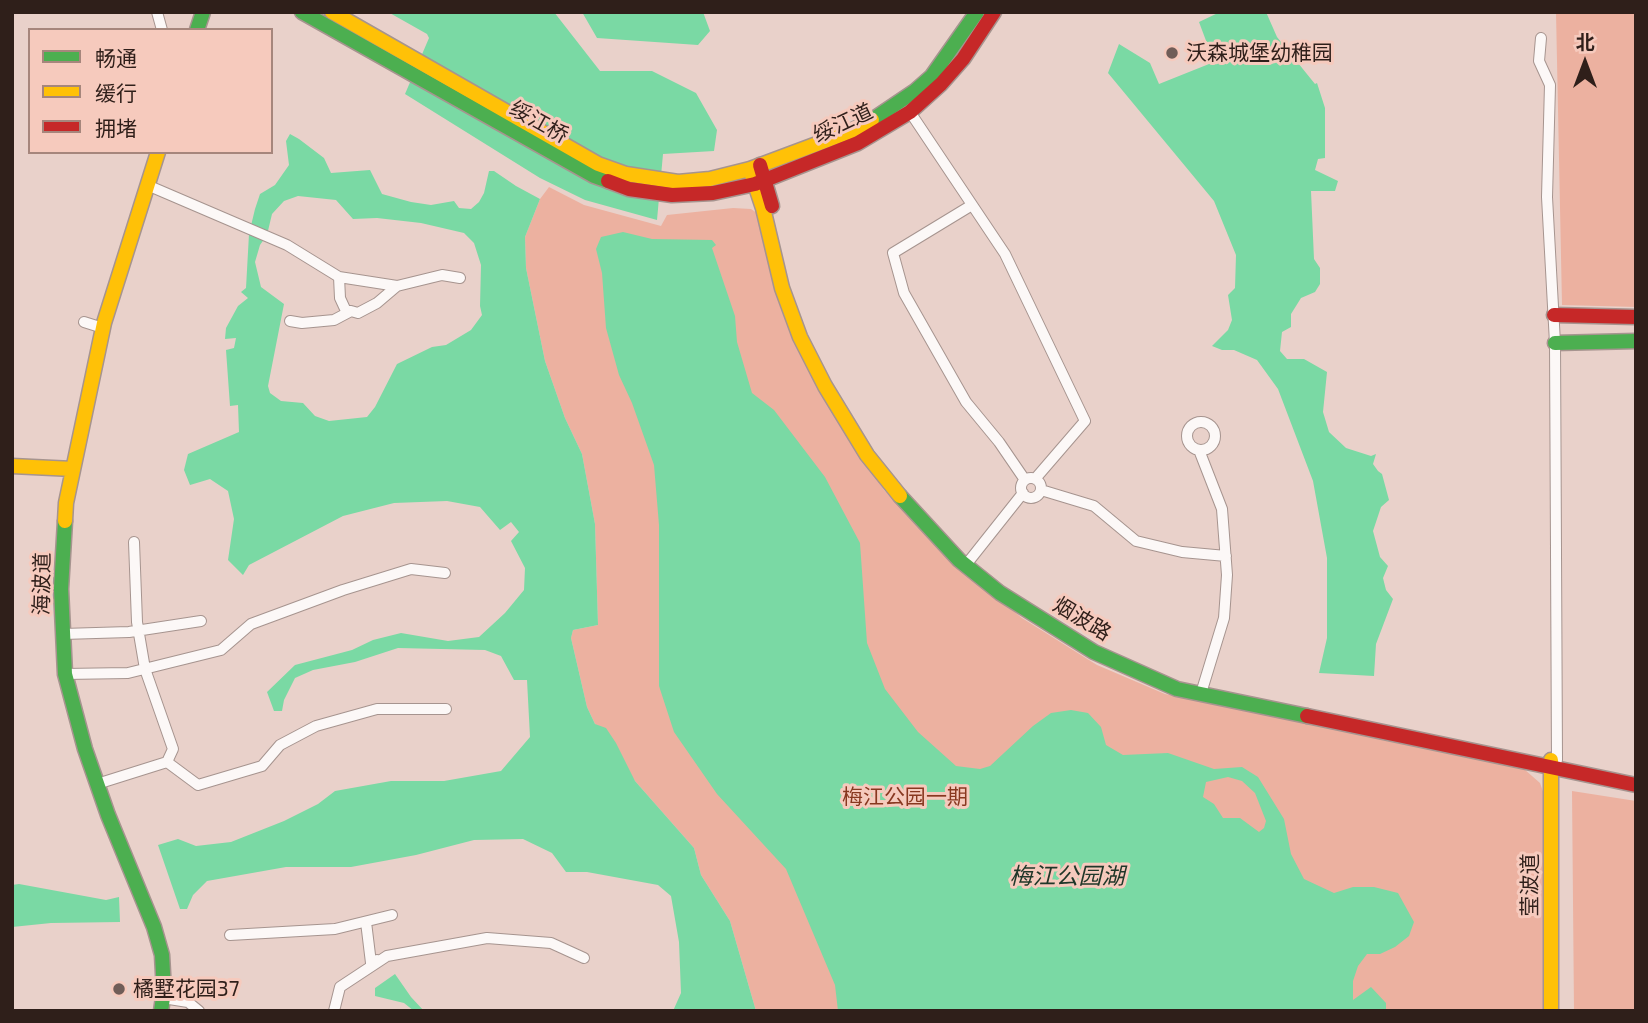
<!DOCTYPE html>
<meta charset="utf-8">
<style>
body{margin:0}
#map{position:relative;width:1648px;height:1023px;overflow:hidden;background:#e9d1ca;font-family:"Exo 2","Noto Sans SC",sans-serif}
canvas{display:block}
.frame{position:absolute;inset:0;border:14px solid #2f1f1a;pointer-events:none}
.legend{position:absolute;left:28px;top:28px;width:245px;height:126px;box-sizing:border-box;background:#f6cabd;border:2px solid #a6867c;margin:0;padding:9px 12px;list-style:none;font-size:21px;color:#2f1f1a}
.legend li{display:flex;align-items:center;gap:14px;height:35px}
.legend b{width:35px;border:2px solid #a6867c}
.north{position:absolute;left:1550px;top:28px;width:70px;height:70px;-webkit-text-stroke:5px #f6cabd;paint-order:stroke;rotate:0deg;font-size:19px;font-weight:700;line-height:28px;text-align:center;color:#2f1f1a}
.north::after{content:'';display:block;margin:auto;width:24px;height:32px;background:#2f1f1a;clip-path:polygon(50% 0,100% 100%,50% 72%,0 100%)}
</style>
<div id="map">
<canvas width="1648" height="1023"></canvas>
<div class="frame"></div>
<ul class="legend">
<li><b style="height:9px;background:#4caf50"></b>畅通</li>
<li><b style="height:9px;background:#ffc107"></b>缓行</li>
<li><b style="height:9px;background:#c62828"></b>拥堵</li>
</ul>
<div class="north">北</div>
</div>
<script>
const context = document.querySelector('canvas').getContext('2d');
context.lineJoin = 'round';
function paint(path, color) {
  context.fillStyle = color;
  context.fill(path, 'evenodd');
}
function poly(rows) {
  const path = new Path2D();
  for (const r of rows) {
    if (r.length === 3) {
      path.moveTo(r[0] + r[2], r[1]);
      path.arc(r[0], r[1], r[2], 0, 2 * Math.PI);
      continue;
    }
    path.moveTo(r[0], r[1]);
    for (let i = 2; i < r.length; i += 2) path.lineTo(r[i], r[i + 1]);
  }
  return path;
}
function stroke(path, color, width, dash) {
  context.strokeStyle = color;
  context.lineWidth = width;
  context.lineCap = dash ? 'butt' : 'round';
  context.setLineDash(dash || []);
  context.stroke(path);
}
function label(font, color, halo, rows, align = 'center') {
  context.font = font + ' "Exo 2","Noto Sans SC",sans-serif';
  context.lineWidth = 6;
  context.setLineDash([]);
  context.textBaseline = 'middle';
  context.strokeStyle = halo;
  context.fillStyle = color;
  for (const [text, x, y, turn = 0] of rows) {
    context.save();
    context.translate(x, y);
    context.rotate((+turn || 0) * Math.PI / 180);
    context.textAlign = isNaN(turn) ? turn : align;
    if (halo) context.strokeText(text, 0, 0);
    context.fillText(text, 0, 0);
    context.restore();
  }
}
paint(poly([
 [1556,12,1636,12,1636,307,1562,305],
 [549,187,584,205,661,226,667,215,733,208,751,209,757,213,820,392,884,490,948,557,1022,618,1097,665,1165,694,1524,769,1540,783,1546,800,1545,1011,756,1011,730,921,701,875,694,848,635,781,595,724,587,707,571,638,573,630,598,625,595,524,582,454,565,418,545,361,526,268,525,237,540,199],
 [1572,791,1636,801,1636,1011,1574,1011]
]), '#ecb1a0');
paint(poly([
 [388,12,554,12,600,71,652,71,696,93,717,130,714,151,663,154,657,220,585,200,540,178,405,94,429,38,427,34],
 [582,12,703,12,710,31,698,45,597,38],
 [1220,12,1266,12,1277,37,1315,84,1317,83,1325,108,1325,158,1318,159,1315,170,1338,181,1335,191,1311,191,1314,259,1320,268,1320,284,1315,292,1301,298,1291,314,1291,327,1282,332,1280,351,1287,359,1304,359,1327,372,1323,412,1329,432,1346,448,1371,456,1376,454,1373,464,1378,471,1382,474,1389,500,1381,507,1373,531,1380,557,1388,566,1383,578,1386,590,1393,599,1376,644,1374,676,1319,673,1327,638,1327,558,1313,481,1278,389,1257,360,1234,350,1222,350,1212,346,1228,330,1232,320,1228,295,1235,288,1236,255,1214,201,1108,73,1119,44,1150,63,1159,84,1214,62,1199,22],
 [290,134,299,139,324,158,331,173,370,170,382,194,411,202,431,205,454,201,459,208,471,209,479,202,484,193,489,171,494,171,516,186,540,199,525,237,526,268,545,361,565,418,582,454,595,524,598,625,573,630,571,638,587,707,595,724,606,728,616,743,635,781,694,848,701,875,730,921,756,1011,673,1011,681,993,679,942,671,896,658,885,587,872,566,872,552,853,523,839,474,840,416,855,351,867,286,867,207,881,193,895,187,909,180,909,158,845,178,839,196,846,231,842,284,821,318,804,335,791,391,781,444,781,501,771,530,737,527,680,514,680,501,656,485,650,398,648,355,662,313,670,295,678,284,700,282,711,274,711,267,692,295,665,352,650,373,640,401,633,448,641,479,637,505,613,524,590,525,568,511,541,519,532,511,522,500,530,480,507,447,501,394,503,343,516,249,565,243,575,228,560,234,519,228,491,210,479,190,485,184,470,188,454,239,432,238,405,230,406,226,350,234,348,236,338,225,339,226,328,238,306,248,298,241,292,246,288,249,234,255,209,260,194,275,185,289,165,286,141],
 [298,196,336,200,353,219,377,218,421,223,464,233,474,243,481,265,480,306,482,315,471,330,446,345,432,347,397,364,375,407,367,417,329,421,315,416,303,403,281,401,270,393,268,386,284,304,261,287,255,262,260,245,267,235,272,214,284,201],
 [623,232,652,239,712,240,716,245,712,248,735,316,737,342,752,393,774,410,825,477,860,543,867,643,885,689,918,732,956,766,980,769,990,766,1033,726,1051,713,1071,710,1088,713,1101,727,1106,745,1123,755,1168,753,1214,769,1242,767,1258,777,1284,819,1291,854,1304,879,1334,893,1353,887,1374,887,1398,893,1414,922,1409,936,1395,947,1380,954,1367,954,1358,966,1353,981,1353,1000,1371,987,1386,1003,1386,1011,838,1011,835,985,786,869,717,794,674,732,659,686,659,525,654,465,632,403,619,375,606,328,602,273,596,249,601,237],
 [1228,777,1242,781,1255,793,1266,821,1264,828,1259,832,1240,818,1223,818,1214,804,1203,797,1206,782],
 [19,884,106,900,119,897,120,922,51,923,12,927,12,885],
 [395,974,411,997,424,1011,414,1011,404,1003,375,996,375,988]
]), '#7ad9a4');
const street = poly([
 [157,12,162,30],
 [1541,38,1539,61,1550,85,1547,197,1555,343,1557,760],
 [910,112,1005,254,1085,421,1035,479],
 [147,185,287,245,339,277,397,286,442,275,460,278],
 [972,205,893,253,904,293,966,402,999,442,1025,480],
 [339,277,340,298,346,311,351,311,358,313,377,303,397,286],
 [290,321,302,323,334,320,351,311],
 [84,322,103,328],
 [1201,436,14],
 [1199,450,1222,509,1227,575,1224,618,1202,690],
 [1031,488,10],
 [1041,490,1094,506,1136,541,1182,552,1226,556],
 [134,542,137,622,145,669,173,749,167,762],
 [969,561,1023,493],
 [63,634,129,632,201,621],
 [65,674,128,673,221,650,251,624,343,590,411,569,445,573],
 [97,784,167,762,198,785,262,766,280,745,316,726,377,709,446,709],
 [366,922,371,963,377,960],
 [230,935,335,929,392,915],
 [163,998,188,1002,199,1011],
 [334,1011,340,987,387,956,487,938,551,943,584,958]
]);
const fast = poly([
 [302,12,594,176,608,181],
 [197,30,203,12],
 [872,120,915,91,932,76,977,12],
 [1555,343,1636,341],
 [900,496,959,560,1000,593,1094,652,1177,689,1307,716],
 [65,521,61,589,65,674,85,749,108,815,154,927,162,955,164,991,161,1011]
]);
const slow = poly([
 [332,12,598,164,626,174,678,182,710,179,750,169,849,132,872,120],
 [750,169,763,208,782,288,800,337,825,386,867,455,900,496],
 [12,466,73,469],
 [65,521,66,503,104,323,158,152],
 [1551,760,1551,1011]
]);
const jam = poly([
 [760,165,772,206],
 [608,181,629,189,672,195,713,193,755,184,858,143,910,112,941,84,963,59,994,12],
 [1554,315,1636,317],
 [1307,716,1636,785]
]);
stroke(street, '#a6948f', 12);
stroke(fast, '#a6948f', 17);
stroke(slow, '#a6948f', 17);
stroke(jam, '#a6948f', 17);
stroke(street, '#fcf8f7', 10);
stroke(fast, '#4caf50', 14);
stroke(slow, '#ffc107', 14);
stroke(jam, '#c62828', 14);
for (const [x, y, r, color] of [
 [1172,53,7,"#705d58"],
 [119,989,7,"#705d58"]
]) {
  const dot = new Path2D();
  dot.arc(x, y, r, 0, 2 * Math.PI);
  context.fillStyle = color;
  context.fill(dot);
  stroke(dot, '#f6cabd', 2.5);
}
label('21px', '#2f1f1a', '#f6cabd', [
 ["沃森城堡幼稚园",1186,53],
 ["橘墅花园37",133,989]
], 'left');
label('21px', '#2f1f1a', '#f6cabd', [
 ["绥江桥",539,122,29],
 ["绥江道",843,123,-25],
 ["海波道",42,584,-89],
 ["烟波路",1082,619,31],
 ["莹波道",1530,885,-90]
]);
label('21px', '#883820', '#f6cabd', [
 ["梅江公园一期",905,797]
]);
label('italic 23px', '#203729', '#f6cabd', [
 ["梅江公园湖",1067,876]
]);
</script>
